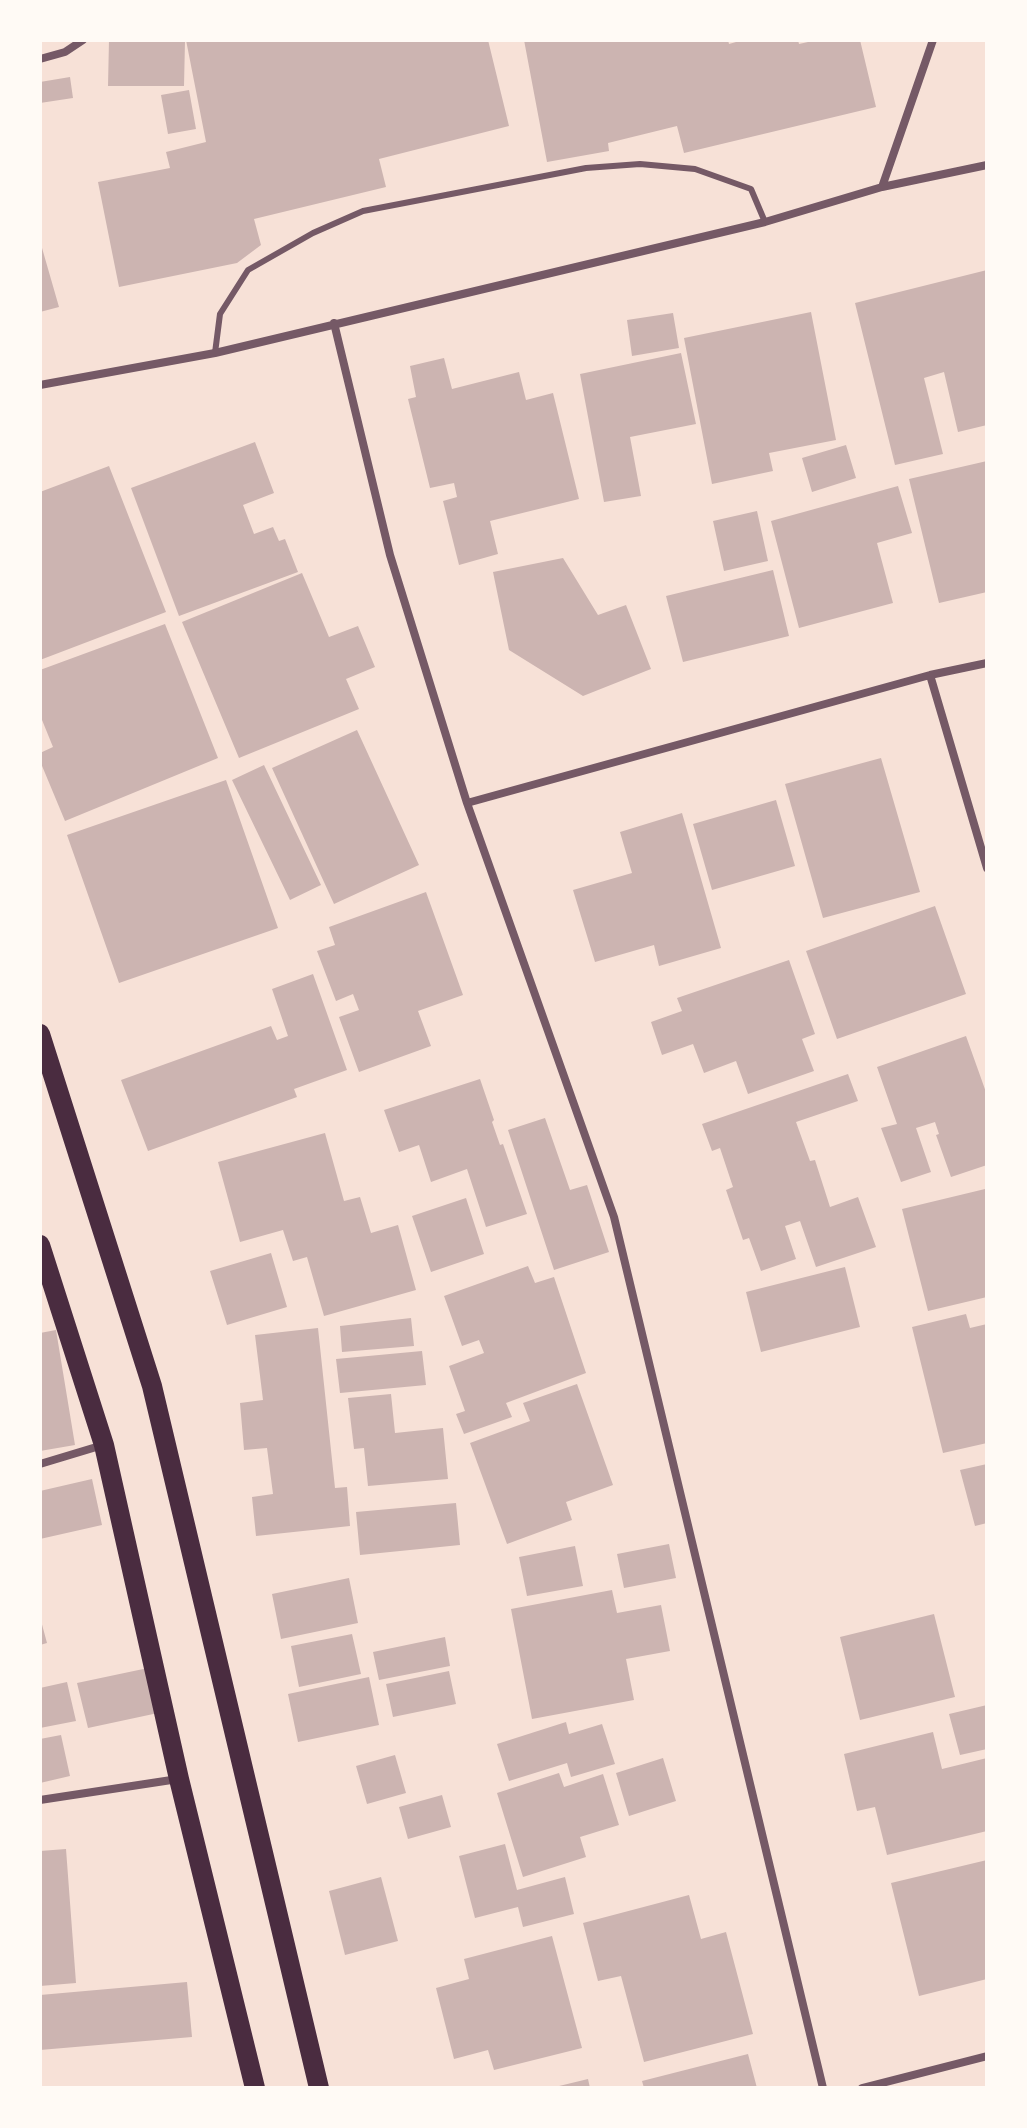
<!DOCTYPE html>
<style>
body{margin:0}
#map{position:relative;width:1027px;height:2128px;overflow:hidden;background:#f7e1d7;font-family:Cabin,sans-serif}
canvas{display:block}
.frame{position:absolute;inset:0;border:42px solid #fffaf5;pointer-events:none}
</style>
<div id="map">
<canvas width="1027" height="2128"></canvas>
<div class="frame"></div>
</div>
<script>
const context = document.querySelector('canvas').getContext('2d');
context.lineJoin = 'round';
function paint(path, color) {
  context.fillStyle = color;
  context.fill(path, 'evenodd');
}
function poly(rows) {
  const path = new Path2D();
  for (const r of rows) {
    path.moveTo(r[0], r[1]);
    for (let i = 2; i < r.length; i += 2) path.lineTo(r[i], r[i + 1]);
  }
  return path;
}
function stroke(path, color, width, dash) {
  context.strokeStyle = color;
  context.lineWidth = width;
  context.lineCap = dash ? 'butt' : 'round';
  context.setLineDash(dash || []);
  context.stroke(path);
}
paint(poly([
 [109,40,185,41,184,86,108,86],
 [186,40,488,40,509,126,379,159,386,187,254,219,261,245,237,263,119,287,98,182,170,168,166,152,206,142],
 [524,40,656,40,657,42,728,40,729,44,743,40,798,40,799,44,817,40,860,40,876,107,684,153,677,126,608,143,609,151,547,162],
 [70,77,73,98,40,103,40,82],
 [189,90,196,129,168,134,161,95],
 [40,241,59,307,40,312],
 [987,270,987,425,958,432,944,372,924,378,943,454,895,465,855,303],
 [811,312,836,440,769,453,773,471,712,484,684,338],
 [673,313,679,348,632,356,627,320],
 [681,353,696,424,630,437,641,496,604,502,580,374],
 [444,358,452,389,519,372,526,400,553,393,579,499,490,521,498,554,459,565,443,501,457,497,454,483,430,488,408,399,416,397,410,366],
 [255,442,274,493,243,505,254,534,273,527,279,541,285,539,298,572,179,616,131,488],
 [846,445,856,478,812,492,802,458],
 [987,461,987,592,939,603,909,479],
 [109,466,166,612,40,660,40,492],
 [898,486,912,533,877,543,893,603,799,628,771,521],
 [757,511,768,561,724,571,713,521],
 [563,558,598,615,626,605,651,669,583,696,509,650,493,572],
 [773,570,789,636,683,662,666,596],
 [302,573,329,637,358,626,375,667,346,679,359,709,239,758,182,622],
 [165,624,218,758,65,821,40,761,40,753,53,747,40,715,40,670],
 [357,730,419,865,334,904,272,768],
 [881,758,920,892,823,918,785,784],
 [264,765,321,885,290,900,232,780],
 [226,780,278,928,119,983,67,835],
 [776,800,795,866,712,890,693,824],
 [682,813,721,948,659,966,654,945,595,962,573,890,632,873,620,832],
 [426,892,463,995,418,1011,431,1046,359,1072,339,1017,359,1010,353,994,336,1001,317,951,335,945,329,927],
 [935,906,966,994,837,1039,806,951],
 [789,960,815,1034,802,1039,814,1071,748,1094,736,1061,704,1073,693,1044,662,1055,651,1022,682,1011,677,998],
 [313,974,347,1070,294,1089,297,1097,148,1151,121,1080,271,1026,277,1040,288,1036,272,989],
 [966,1036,987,1095,987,1165,951,1177,936,1135,939,1134,935,1122,916,1128,931,1172,901,1182,881,1128,897,1124,877,1067],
 [848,1074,858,1101,796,1122,810,1161,815,1160,830,1207,858,1197,876,1247,816,1267,800,1221,785,1226,796,1259,761,1271,749,1238,743,1240,726,1190,733,1187,720,1148,712,1151,702,1124],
 [480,1079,494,1120,492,1122,500,1145,503,1144,527,1214,486,1227,467,1169,431,1182,419,1145,399,1152,384,1110],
 [545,1118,570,1190,587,1185,609,1252,554,1270,508,1130],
 [325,1133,344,1201,360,1197,371,1233,398,1225,416,1290,324,1316,307,1257,293,1261,283,1230,240,1242,218,1162],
 [985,1189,987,1297,928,1311,902,1209],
 [466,1198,484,1254,431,1272,412,1216],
 [271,1253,287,1307,227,1325,210,1271],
 [528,1266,535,1283,554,1277,586,1373,506,1403,512,1417,464,1434,456,1414,465,1411,449,1366,484,1353,479,1340,462,1346,444,1296],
 [845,1267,860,1327,761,1352,746,1292],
 [966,1314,970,1328,987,1324,987,1443,943,1453,912,1327],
 [411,1318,414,1346,342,1352,340,1326],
 [318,1328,335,1488,347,1487,350,1526,256,1536,252,1497,273,1494,267,1448,244,1450,240,1403,263,1400,255,1335],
 [56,1330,75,1445,40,1451,40,1333],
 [422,1351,426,1385,340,1393,336,1359],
 [577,1384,613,1485,566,1502,572,1520,507,1544,470,1443,530,1421,523,1403],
 [391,1394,395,1433,443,1428,448,1479,368,1486,364,1448,354,1449,348,1398],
 [987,1464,987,1523,975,1526,960,1470],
 [92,1479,102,1525,40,1539,40,1491],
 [456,1503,460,1545,360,1555,356,1512],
 [669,1544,676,1578,624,1588,617,1554],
 [575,1546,583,1586,527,1596,519,1557],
 [349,1578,358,1623,281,1639,272,1594],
 [612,1590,617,1613,661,1605,670,1651,626,1659,634,1700,532,1719,511,1609],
 [934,1614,955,1697,860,1720,840,1637],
 [40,1617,47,1643,40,1645],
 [352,1634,361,1674,299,1687,291,1646],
 [445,1637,450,1666,379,1680,373,1652],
 [148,1668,158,1713,88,1728,77,1683],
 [449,1671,456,1704,393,1717,386,1684],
 [369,1677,379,1725,298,1742,288,1694],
 [67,1682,76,1721,40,1728,40,1688],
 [987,1705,987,1749,960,1755,949,1714],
 [566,1722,569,1734,602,1724,615,1764,571,1777,567,1763,509,1781,497,1744],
 [933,1732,942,1769,987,1758,987,1831,887,1855,875,1807,857,1811,844,1754],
 [61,1735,70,1776,40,1783,40,1739],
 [395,1755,406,1793,367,1804,356,1766],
 [663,1758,676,1801,629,1816,616,1773],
 [559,1773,564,1787,603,1774,619,1825,580,1837,586,1857,523,1877,497,1793],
 [442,1795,451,1827,408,1839,399,1807],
 [505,1844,517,1890,565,1877,574,1914,523,1927,518,1907,475,1918,459,1856],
 [66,1849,76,1983,40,1986,40,1851],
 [987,1860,987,1979,919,1996,891,1883],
 [381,1877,398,1941,345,1955,329,1891],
 [689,1895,701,1939,726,1932,753,2034,644,2062,621,1976,598,1981,583,1923],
 [552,1936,582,2048,494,2070,488,2050,454,2059,436,1988,469,1979,464,1959],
 [187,1982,192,2037,40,2050,40,1995],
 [748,2054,757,2088,644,2088,642,2081],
 [588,2079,590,2088,555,2088,555,2087]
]), '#ccb4b1');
stroke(poly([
 [215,353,220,314,248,270,313,233,363,211,586,168,640,164,695,169,751,189,765,222]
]), '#755966', 6);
stroke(poly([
 [40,59,65,52,83,40],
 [882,187,933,40],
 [334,323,390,555,467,803,614,1217,823,2088],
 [40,385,215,353,765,222,882,187,987,165],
 [930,675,987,868],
 [467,803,930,675,987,663],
 [40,1464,103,1445],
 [40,1800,178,1779],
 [862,2088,987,2056]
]), '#755966', 8);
stroke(poly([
 [40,1034,152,1386,319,2088],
 [40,1245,104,1445,179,1779,255,2088]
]), '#4a2c40', 20);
</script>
